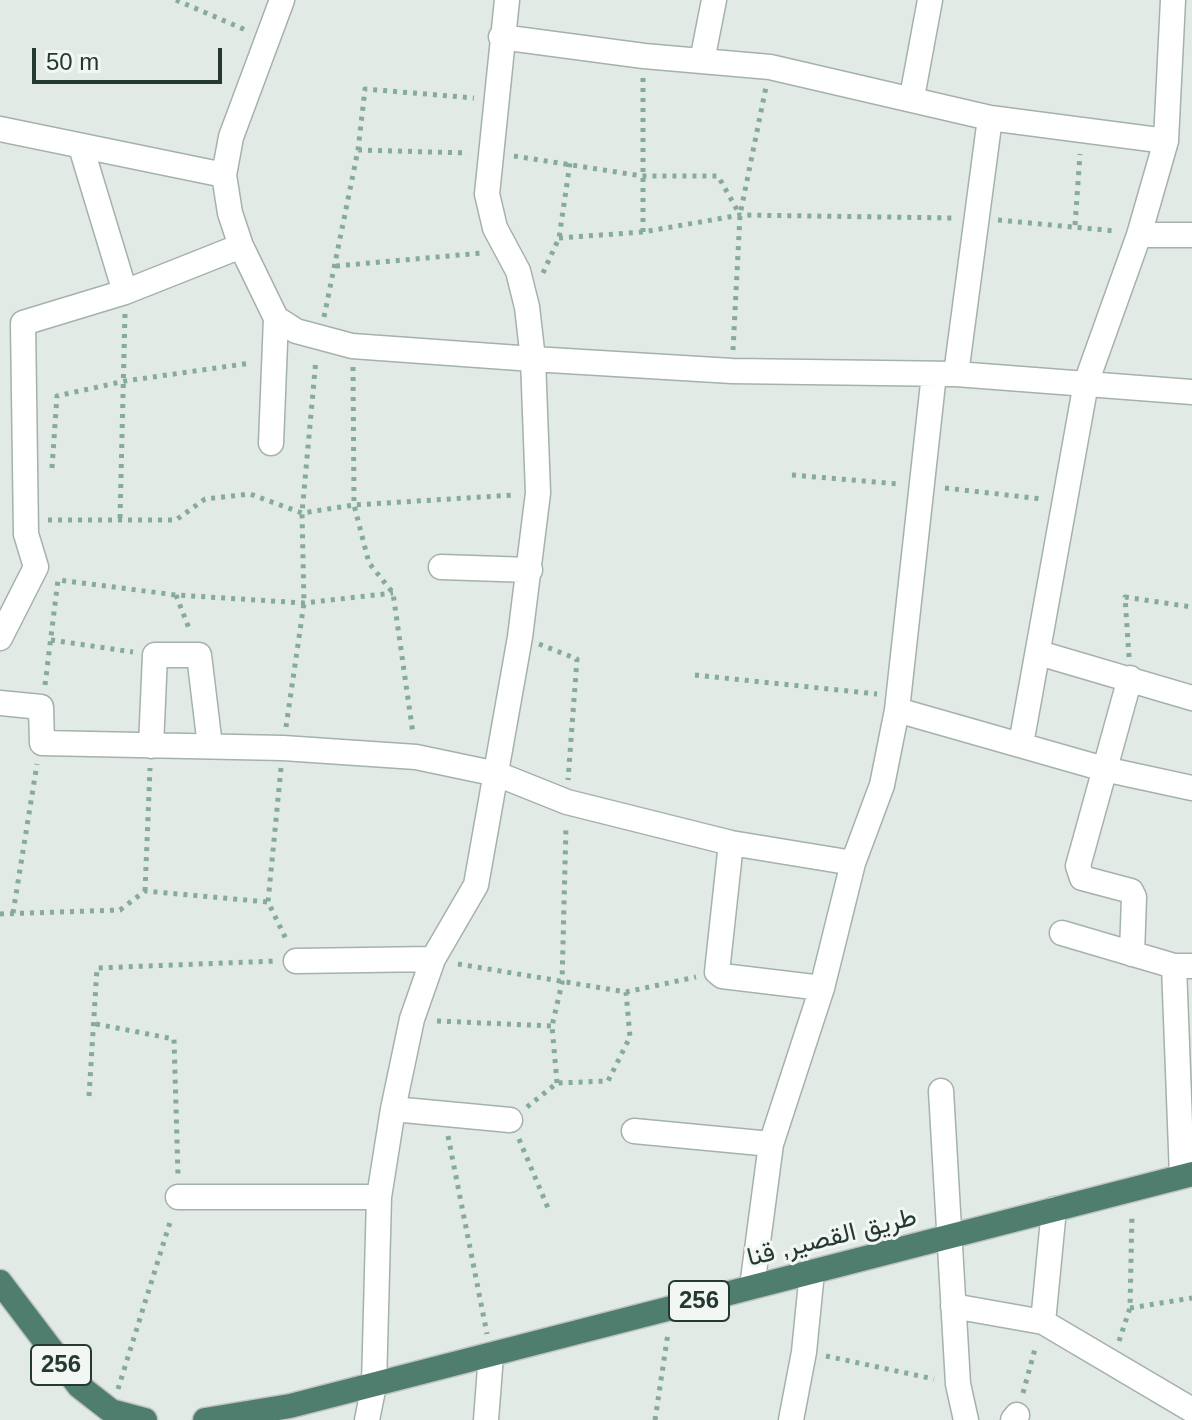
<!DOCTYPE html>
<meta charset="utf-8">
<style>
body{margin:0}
#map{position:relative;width:1192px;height:1420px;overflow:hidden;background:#e2eae6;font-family:Helvetica,sans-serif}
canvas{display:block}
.scale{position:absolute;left:32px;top:48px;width:190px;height:36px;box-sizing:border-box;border:4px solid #243931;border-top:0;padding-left:10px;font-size:24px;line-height:28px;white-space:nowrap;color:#243931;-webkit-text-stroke:6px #f2f7f4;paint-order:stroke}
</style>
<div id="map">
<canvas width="1192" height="1420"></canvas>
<div class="scale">50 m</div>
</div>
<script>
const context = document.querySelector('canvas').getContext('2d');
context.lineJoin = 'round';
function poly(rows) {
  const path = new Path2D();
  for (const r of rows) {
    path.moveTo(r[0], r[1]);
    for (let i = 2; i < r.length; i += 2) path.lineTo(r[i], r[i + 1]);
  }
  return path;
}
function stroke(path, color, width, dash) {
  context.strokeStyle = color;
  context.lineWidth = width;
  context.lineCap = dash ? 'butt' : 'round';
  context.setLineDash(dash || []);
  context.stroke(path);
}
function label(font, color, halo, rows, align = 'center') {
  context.font = font + ' Helvetica,Vazirmatn,sans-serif';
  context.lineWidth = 6;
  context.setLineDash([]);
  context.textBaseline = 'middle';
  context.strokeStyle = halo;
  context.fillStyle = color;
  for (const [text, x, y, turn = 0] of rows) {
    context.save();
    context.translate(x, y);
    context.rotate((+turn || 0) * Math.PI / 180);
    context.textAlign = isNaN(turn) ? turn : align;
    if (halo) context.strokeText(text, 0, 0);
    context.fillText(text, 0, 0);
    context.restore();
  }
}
const minor = poly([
 [282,0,231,137,224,175,230,213,241,246,276,318,296,331,352,346,533,359,732,371,956,374,1192,392],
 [501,37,644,56,770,67,990,118,1166,141],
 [702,61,714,0],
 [912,97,930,0],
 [0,129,224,175],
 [81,147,125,292],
 [1139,235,1192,235],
 [956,374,990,118],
 [271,443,276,318],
 [441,567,530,570],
 [0,638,36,567,26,534,23,323,125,292,241,246],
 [1039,653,1192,698],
 [1130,678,1078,866,1082,878,1131,891,1134,897,1132,954],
 [0,703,41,707,42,743,283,748,416,757,497,774,567,802,731,843,853,863],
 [897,710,1104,769,1192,788],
 [1021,744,1086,383,1139,235,1166,141,1173,0],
 [151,746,155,655,199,655,210,746],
 [731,843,717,972,722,976,822,988],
 [1062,933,1174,966,1192,966],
 [296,961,433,959],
 [1174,966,1182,1176],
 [941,1091,958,1384,966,1420],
 [393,1109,510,1120],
 [634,1131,771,1144],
 [178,1197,379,1197],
 [752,1287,771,1144,822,988,853,863,882,785,897,710,934,374],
 [953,1306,1043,1322,1192,1410],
 [1043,1322,1054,1209],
 [367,1420,374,1385,379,1197,393,1109,412,1019,433,959,476,885,520,637,538,493,533,359,527,307,518,271,495,228,487,194,507,0],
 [486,1420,491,1355],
 [791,1420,804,1352,812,1272],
 [1013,1420,1017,1415]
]);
const trunk = poly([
 [0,1282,79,1386,111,1411,145,1420],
 [205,1420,290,1406,1192,1174]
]);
stroke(minor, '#a5b1ac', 27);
stroke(trunk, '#bdc4c1', 27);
stroke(poly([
 [176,0,248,31],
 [358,150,468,153],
 [514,156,642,176,718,176,740,215],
 [998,220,1115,231],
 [1075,225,1080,154],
 [643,232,643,77],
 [559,238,643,232,740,215,956,218],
 [336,266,482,253],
 [543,273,559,238,570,163],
 [324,317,358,150,365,89,474,98],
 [733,350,740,215,766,87],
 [353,367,354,505,369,563,393,593,413,734],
 [52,468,57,396,125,381,251,363],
 [792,475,899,484],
 [945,488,1042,499],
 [120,518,125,313],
 [48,520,176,520,205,499,250,494,302,513,354,505,513,495],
 [176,595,190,631],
 [51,640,133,652],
 [539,644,577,659,568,780],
 [1129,657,1125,597,1192,607],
 [695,675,877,694],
 [45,685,58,580,176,595,304,603,393,593],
 [286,727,304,603,302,513,316,359],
 [281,768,268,902,287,941],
 [145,891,150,768],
 [13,913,37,764],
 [0,914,120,910,145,891,268,902],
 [458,964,626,992,696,977],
 [437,1021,552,1026],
 [96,1024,174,1039,178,1175],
 [557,1083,552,1026,562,983,566,826],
 [89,1096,97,968,276,961],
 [527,1107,557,1083,608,1081,630,1037,626,992],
 [448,1136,487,1334],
 [519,1139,548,1208],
 [1130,1308,1192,1298],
 [1119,1341,1130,1308,1132,1213],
 [826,1356,934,1379],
 [118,1389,171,1219],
 [1023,1393,1036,1345],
 [655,1420,668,1333]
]), '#85ab9b', 5, [4, 6]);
stroke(minor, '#fff', 24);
stroke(trunk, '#4f7e6f', 24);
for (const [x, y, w] of [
 [699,1301,60],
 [61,1365,60]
]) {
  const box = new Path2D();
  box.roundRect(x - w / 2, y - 20, w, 40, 6);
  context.fillStyle = '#f2f7f4';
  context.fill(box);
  stroke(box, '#243931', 2);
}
label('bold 24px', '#243931', null, [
 ["256",699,1301],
 ["256",61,1365]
]);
label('26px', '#243931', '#f2f7f4', [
 ["طريق القصير, قنا",832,1238,-14]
]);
</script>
